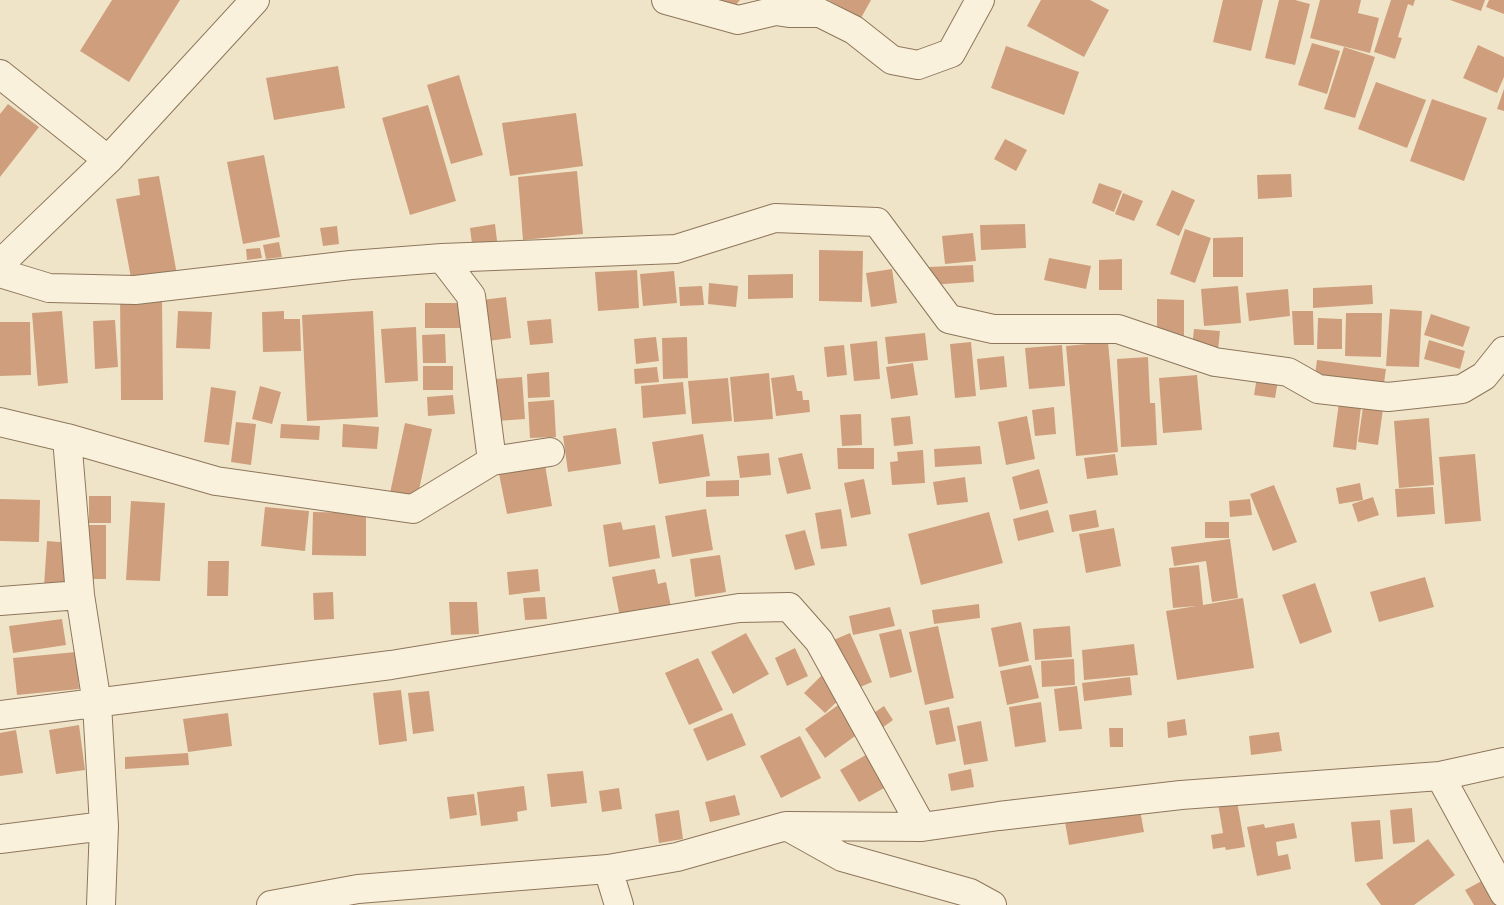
<!DOCTYPE html>
<style>
body{margin:0}
canvas{display:block;background:#f0e4c8}
</style>
<canvas width="1504" height="905"></canvas>
<script>
const context = document.querySelector('canvas').getContext('2d');
context.lineJoin = 'round';
function paint(path, color) {
  context.fillStyle = color;
  context.fill(path, 'evenodd');
}
function poly(rows) {
  const path = new Path2D();
  for (const r of rows) {
    path.moveTo(r[0], r[1]);
    for (let i = 2; i < r.length; i += 2) path.lineTo(r[i], r[i + 1]);
  }
  return path;
}
function stroke(path, color, width, dash) {
  context.strokeStyle = color;
  context.lineWidth = width;
  context.lineCap = dash ? 'butt' : 'round';
  context.setLineDash(dash || []);
  context.stroke(path);
}
paint(poly([
 [112,0,180,0,129,82,80,51],
 [715,0,740,0,730,12],
 [828,0,871,0,861,18],
 [1041,0,1090,0,1109,10,1084,57,1027,26],
 [1223,0,1263,0,1251,51,1213,42],
 [1279,0,1295,0,1310,4,1295,65,1265,58],
 [1320,0,1361,0,1358,13,1379,18,1370,53,1310,38],
 [1391,0,1415,0,1413,6,1408,4,1398,37,1402,38,1395,59,1374,52],
 [1450,0,1485,0,1481,11],
 [1489,0,1504,0,1504,14,1486,7],
 [1312,43,1340,51,1327,94,1298,85],
 [1478,45,1504,57,1504,77,1497,93,1463,78],
 [1006,46,1079,72,1064,115,991,88],
 [1344,47,1375,57,1355,118,1324,109],
 [338,66,345,108,274,120,266,78],
 [459,75,483,155,451,164,427,85],
 [1376,82,1426,100,1407,148,1358,129],
 [1504,89,1504,111,1497,109],
 [1432,99,1487,118,1464,181,1410,161],
 [8,104,39,127,0,177,0,114],
 [428,105,456,201,410,215,382,118],
 [576,113,583,166,510,176,502,123],
 [1005,139,1027,150,1016,171,994,159],
 [264,155,280,237,243,244,227,162],
 [577,171,583,234,523,240,518,177],
 [1291,174,1292,197,1258,199,1257,175],
 [159,176,178,280,133,288,116,199,140,195,138,179],
 [1099,183,1122,191,1114,212,1092,203],
 [1172,190,1195,200,1179,236,1156,225],
 [1123,193,1143,201,1134,221,1115,214],
 [495,224,498,249,473,252,470,228],
 [1025,224,1026,248,981,250,980,225],
 [337,226,339,244,323,246,320,228],
 [1185,229,1211,238,1195,283,1170,274],
 [973,233,976,261,945,264,942,236],
 [1243,237,1243,277,1213,277,1213,238],
 [279,242,282,257,266,259,263,245],
 [260,248,262,258,247,260,246,249],
 [819,250,863,251,862,302,819,301],
 [1049,258,1091,266,1086,289,1044,280],
 [1122,259,1122,290,1099,290,1099,260],
 [973,265,974,282,929,285,928,267],
 [892,269,897,303,871,307,866,273],
 [637,270,639,308,598,311,595,272],
 [674,271,677,303,643,306,640,274],
 [793,274,793,298,748,299,748,275],
 [709,283,738,286,736,307,708,304],
 [1372,285,1373,304,1313,308,1313,288],
 [702,286,704,305,680,306,679,287],
 [1238,286,1241,323,1204,326,1201,289],
 [1288,289,1290,316,1249,321,1246,293],
 [162,295,163,400,121,400,120,296],
 [506,297,511,338,488,341,482,300],
 [1157,299,1184,300,1184,339,1157,339],
 [425,303,465,303,465,328,425,328],
 [1390,309,1422,311,1419,367,1386,366],
 [62,311,68,383,38,386,32,313],
 [178,311,212,312,210,349,176,348],
 [284,311,284,319,300,319,301,351,263,352,262,312],
 [373,311,378,417,307,421,302,315],
 [1292,311,1313,311,1314,345,1294,345],
 [1346,313,1382,313,1381,357,1345,356],
 [1431,314,1470,327,1463,347,1424,335],
 [1318,318,1342,319,1342,349,1317,349],
 [551,319,553,343,530,345,527,321],
 [115,320,118,367,95,369,93,321],
 [0,322,30,322,31,375,0,376],
 [416,327,418,381,385,383,381,329],
 [1194,329,1220,331,1218,350,1192,348],
 [925,333,928,360,888,364,885,337],
 [445,334,446,363,423,363,422,335],
 [656,337,659,361,636,364,634,339],
 [687,337,688,378,663,379,662,338],
 [1429,340,1465,351,1460,369,1424,359],
 [877,341,880,379,854,381,850,344],
 [971,342,976,396,955,398,950,344],
 [1108,342,1118,452,1076,456,1066,346],
 [844,345,847,375,827,377,824,347],
 [1062,345,1065,386,1029,389,1025,348],
 [1004,356,1007,387,980,390,977,359],
 [1148,357,1150,403,1155,403,1157,445,1121,447,1117,359],
 [1317,360,1386,369,1383,391,1314,382],
 [913,363,918,395,891,399,886,367],
 [423,366,453,366,453,390,423,390],
 [657,367,659,382,635,384,634,369],
 [1258,371,1279,375,1275,398,1254,395],
 [549,372,550,397,528,398,527,374],
 [769,373,773,419,734,422,730,377],
 [794,375,797,391,802,391,803,400,809,400,810,412,776,416,771,378],
 [1197,375,1202,430,1163,433,1159,378],
 [522,377,525,419,497,421,494,379],
 [728,378,732,421,692,424,688,381],
 [683,382,686,414,643,418,641,386],
 [260,386,281,392,272,424,252,419],
 [211,387,236,391,229,445,204,442],
 [453,395,455,414,428,416,427,397],
 [1340,395,1362,398,1356,450,1333,447],
 [554,400,556,437,530,438,528,402],
 [1364,400,1384,402,1378,445,1358,442],
 [1054,407,1056,434,1035,436,1032,410],
 [861,414,862,445,842,446,840,415],
 [910,416,913,444,894,446,891,418],
 [1027,416,1035,459,1006,465,998,422],
 [1429,418,1434,485,1399,488,1394,421],
 [236,422,256,424,251,465,231,462],
 [405,423,432,429,417,499,390,493],
 [281,424,320,426,319,440,280,438],
 [343,424,379,427,377,449,342,447],
 [616,428,621,464,568,472,563,436],
 [703,434,710,476,659,484,652,442],
 [980,446,982,464,935,467,934,449],
 [837,448,874,448,874,469,838,469],
 [923,450,925,483,892,485,890,462,898,461,897,452],
 [769,453,771,475,740,478,737,456],
 [802,453,811,489,787,494,778,458],
 [1115,454,1118,475,1087,479,1084,458],
 [1475,454,1481,521,1445,524,1439,457],
 [545,465,552,506,507,514,499,474],
 [1039,469,1048,503,1020,510,1012,477],
 [965,477,968,502,937,505,933,482],
 [864,479,871,514,851,518,844,483],
 [739,480,739,496,706,497,706,481],
 [1360,483,1363,500,1339,504,1336,488],
 [1274,485,1297,542,1273,551,1250,494],
 [1433,487,1435,514,1397,517,1395,489],
 [89,496,111,496,111,523,89,523],
 [1373,497,1379,515,1358,522,1352,504],
 [0,499,40,500,39,542,0,541],
 [1250,499,1252,515,1230,517,1229,501],
 [131,501,165,503,160,581,126,580],
 [265,507,309,511,305,551,261,546],
 [706,509,713,550,672,557,665,516],
 [841,509,847,546,821,549,815,513],
 [1048,510,1054,532,1018,541,1013,519],
 [1096,510,1099,527,1072,532,1069,515],
 [313,512,366,513,366,556,312,555],
 [989,512,1003,563,921,585,908,534],
 [621,522,623,530,655,525,660,558,609,567,603,525],
 [1205,522,1229,522,1229,538,1205,538],
 [85,525,106,525,106,579,85,579],
 [1114,528,1121,566,1086,573,1079,534],
 [805,530,815,565,795,570,785,535],
 [1230,539,1238,598,1212,602,1206,561,1174,566,1171,547],
 [47,541,72,543,69,588,44,586],
 [720,555,726,592,695,597,690,559],
 [208,561,229,561,228,596,207,596],
 [1199,565,1203,605,1243,598,1254,668,1177,680,1166,611,1196,606,1173,608,1169,568],
 [538,569,540,591,509,595,507,572],
 [655,569,658,584,666,582,671,607,620,617,612,577],
 [1425,577,1434,607,1379,622,1370,592],
 [1315,583,1332,632,1300,644,1282,595],
 [333,592,334,619,314,620,313,593],
 [545,597,547,619,525,620,523,598],
 [449,602,477,602,479,634,451,635],
 [979,604,980,618,934,624,932,610],
 [890,607,895,626,853,635,849,616],
 [62,619,66,645,13,653,9,626],
 [1021,622,1029,661,999,667,991,628],
 [938,626,954,698,925,705,909,632],
 [1070,626,1072,657,1035,660,1033,629],
 [901,629,912,672,890,678,879,634],
 [746,633,769,674,733,694,711,652],
 [850,633,872,682,851,691,829,642],
 [1134,644,1138,675,1084,680,1082,650],
 [795,648,808,676,787,686,775,658],
 [76,652,79,689,17,695,13,658],
 [698,658,723,710,689,725,665,673],
 [1074,659,1075,685,1042,687,1041,661],
 [1031,665,1039,698,1007,705,1000,671],
 [822,675,843,696,825,713,804,693],
 [1130,677,1132,695,1084,701,1082,683],
 [1077,686,1082,729,1059,731,1054,689],
 [401,690,407,741,379,745,373,693],
 [429,691,434,731,413,734,408,693],
 [845,700,866,728,825,758,805,729],
 [1041,702,1046,742,1015,747,1009,707],
 [884,706,893,720,875,733,865,719],
 [949,707,956,741,936,745,929,711],
 [228,713,232,746,188,752,183,719],
 [732,713,746,745,707,761,693,729],
 [1185,719,1187,735,1168,738,1167,722],
 [981,721,988,761,964,765,957,726],
 [79,725,85,770,56,774,49,730],
 [1109,728,1123,728,1123,747,1110,747],
 [16,730,23,773,0,776,0,733],
 [1279,732,1282,751,1251,755,1249,736],
 [800,736,821,778,781,798,760,756],
 [876,749,895,782,859,802,840,770],
 [188,753,189,765,125,769,125,757],
 [971,769,974,787,951,791,948,774],
 [583,771,587,803,551,807,547,774],
 [524,786,527,810,517,812,518,821,481,826,477,792],
 [619,788,622,809,602,812,599,791],
 [474,794,477,815,450,819,447,797],
 [735,795,740,815,710,822,705,802],
 [1237,801,1245,847,1226,850,1225,847,1213,849,1211,835,1223,833,1218,804],
 [1412,808,1415,842,1393,844,1390,810],
 [679,810,683,839,659,843,655,814],
 [1140,810,1144,832,1069,845,1065,822],
 [1380,820,1383,859,1355,862,1351,822],
 [1294,823,1297,838,1276,842,1278,856,1288,854,1291,869,1257,876,1247,827,1264,824,1265,828],
 [1428,839,1455,875,1414,905,1381,905,1366,884],
 [1489,877,1503,902,1497,905,1474,905,1465,890]
]), '#cf9f7d');
const minor = poly([
 [666,0,738,20,776,11,789,13,820,13,854,30,892,60,918,65,951,53,980,0],
 [0,74,108,160],
 [442,258,471,296,492,461],
 [0,264,108,160,255,0],
 [0,273,49,288,135,290,351,265,442,258,676,249,775,218,877,222,949,319,993,329,1118,329,1215,362,1288,372,1318,389,1388,397,1462,389,1484,376,1504,351],
 [0,422,67,438,216,481,413,509,492,461,550,452],
 [67,438,80,595,97,704,104,826,101,905],
 [0,601,80,595],
 [0,715,391,665,739,608,789,607,819,641,922,827],
 [1440,776,1504,893],
 [790,828,842,857,970,893,992,905],
 [0,839,104,826],
 [608,869,619,905],
 [271,905,358,889,608,869,677,857,786,826,922,827,999,816,1181,795,1440,776,1504,762]
]);
stroke(minor, '#8d765c', 30);
stroke(minor, '#faf1dc', 28);
</script>
